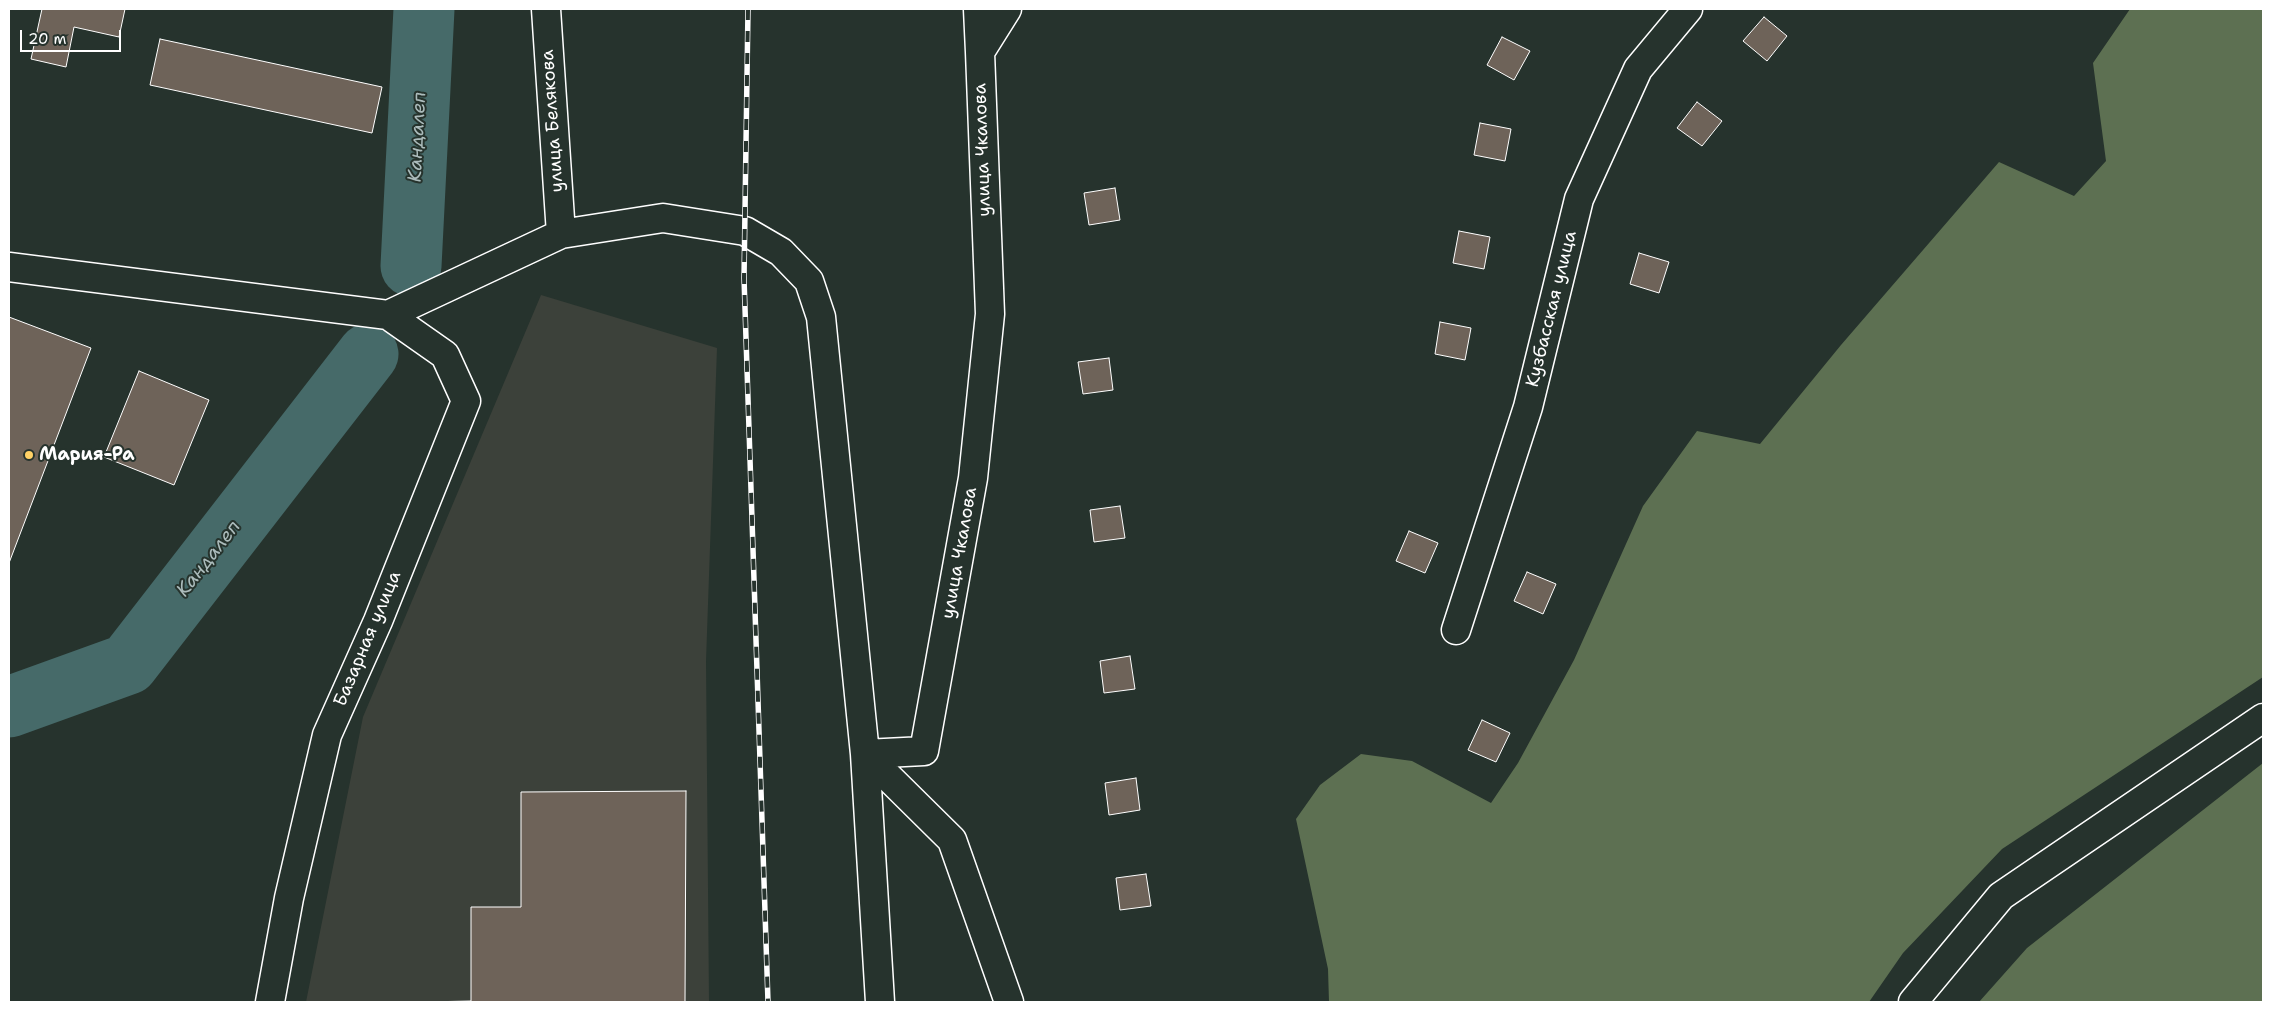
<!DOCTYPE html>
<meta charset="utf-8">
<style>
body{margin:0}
#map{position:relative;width:2272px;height:1011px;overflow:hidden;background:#26332d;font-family:"Shantell Sans",sans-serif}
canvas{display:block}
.frame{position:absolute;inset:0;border:10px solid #fff;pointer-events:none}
.scale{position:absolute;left:20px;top:30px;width:101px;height:22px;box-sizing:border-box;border:2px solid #fff;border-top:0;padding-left:6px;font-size:15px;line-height:18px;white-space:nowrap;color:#fff;-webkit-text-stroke:4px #26332d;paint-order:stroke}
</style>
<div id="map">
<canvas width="2272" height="1011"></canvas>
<div class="frame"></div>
<div class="scale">20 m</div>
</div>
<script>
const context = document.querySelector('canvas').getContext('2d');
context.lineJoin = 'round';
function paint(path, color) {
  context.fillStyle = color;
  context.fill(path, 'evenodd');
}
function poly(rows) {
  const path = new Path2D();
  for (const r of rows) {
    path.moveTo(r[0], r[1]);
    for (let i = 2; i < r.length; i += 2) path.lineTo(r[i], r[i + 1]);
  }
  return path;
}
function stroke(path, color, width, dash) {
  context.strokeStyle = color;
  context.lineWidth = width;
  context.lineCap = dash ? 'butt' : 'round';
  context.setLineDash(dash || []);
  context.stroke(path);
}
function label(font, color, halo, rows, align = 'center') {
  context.font = font + ' "Shantell Sans",sans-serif';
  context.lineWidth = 4;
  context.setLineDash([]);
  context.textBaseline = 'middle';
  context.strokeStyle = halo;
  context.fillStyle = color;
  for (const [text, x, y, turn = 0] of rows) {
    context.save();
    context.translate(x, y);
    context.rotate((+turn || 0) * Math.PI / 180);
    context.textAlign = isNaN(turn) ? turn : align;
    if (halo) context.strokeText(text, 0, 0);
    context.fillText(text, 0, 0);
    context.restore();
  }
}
paint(poly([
 [541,295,717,348,706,661,709,1002,306,1002,363,717]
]), '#3c413a');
paint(poly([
 [2130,9,2263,9,2263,677,2002,849,1903,953,1869,1002,1329,1002,1328,969,1296,819,1320,785,1361,754,1412,761,1491,803,1518,763,1574,660,1643,506,1697,431,1760,444,1841,345,1999,162,2074,196,2106,161,2093,63],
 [2263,763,2263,1002,1979,1002,2027,948]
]), '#5d7052');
stroke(poly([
 [411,266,424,9],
 [9,707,128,664,368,354]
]), '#466a69', 61);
const building = poly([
 [42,9,125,9,119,37,74,27,66,67,31,59,42,9],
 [1764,17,1787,36,1767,61,1743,41,1764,17],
 [1502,37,1530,51,1514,80,1487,65,1502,37],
 [160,39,382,87,372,133,150,85,160,39],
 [1697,102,1722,121,1702,146,1677,128,1697,102],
 [1480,123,1511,129,1505,161,1474,155,1480,123],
 [1115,188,1120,220,1089,225,1084,193,1115,188],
 [1459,231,1490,237,1484,269,1453,263,1459,231],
 [1639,253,1669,262,1659,293,1630,284,1639,253],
 [9,317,91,348,9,563,9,317],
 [1440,322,1471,328,1465,360,1435,354,1440,322],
 [1109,358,1113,390,1083,394,1078,362,1109,358],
 [139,371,209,400,174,485,104,457,139,371],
 [1120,506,1125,538,1094,542,1090,510,1120,506],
 [1409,531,1438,543,1425,573,1396,561,1409,531],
 [1527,572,1556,584,1543,614,1514,601,1527,572],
 [1130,656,1135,689,1104,693,1100,661,1130,656],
 [1482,720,1510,733,1496,762,1468,750,1482,720],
 [1136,778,1140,810,1109,815,1105,783,1136,778],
 [686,791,685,1002,425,1002,471,1001,471,907,521,907,521,792,686,791],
 [1146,874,1151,906,1120,910,1116,878,1146,874]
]);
paint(building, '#6e6359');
stroke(building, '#fff', 1);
const street = poly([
 [546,9,561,234],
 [978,9,980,52],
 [1007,9,980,52,990,314,973,478,924,751,865,754,952,840,1009,1002],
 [9,267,388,315,561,234,663,218,745,231,781,252,809,281,821,317,865,754,880,1002],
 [1456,630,1528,407,1579,199,1638,69,1688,9],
 [270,1002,289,898,327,735,378,621,466,401,445,355,388,315],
 [1913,1002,2001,896,2263,718]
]);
stroke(street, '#fff', 31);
stroke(street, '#26332d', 28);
const rail = poly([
 [748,9,744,278,768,1002]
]);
stroke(rail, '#fff', 5.5);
stroke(rail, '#26332d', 4, [11]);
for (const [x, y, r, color] of [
 [29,455,5,"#ffd166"]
]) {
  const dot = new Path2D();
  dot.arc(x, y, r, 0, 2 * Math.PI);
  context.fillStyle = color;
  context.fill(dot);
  stroke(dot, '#26332d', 2);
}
label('18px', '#fff', '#26332d', [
 ["улица Белякова",553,121,-94],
 ["улица Чкалова",983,150,-92],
 ["Кузбасская улица",1552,309,-76],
 ["улица Чкалова",960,553,-80],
 ["Базарная улица",368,639,-67]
]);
label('bold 18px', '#fff', '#26332d', [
 ["Мария-Ра",39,455]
], 'left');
label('italic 19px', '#acbcbc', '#26332d', [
 ["Кандалеп",418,137,-87],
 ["Кандалеп",209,559,-52]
]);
</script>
